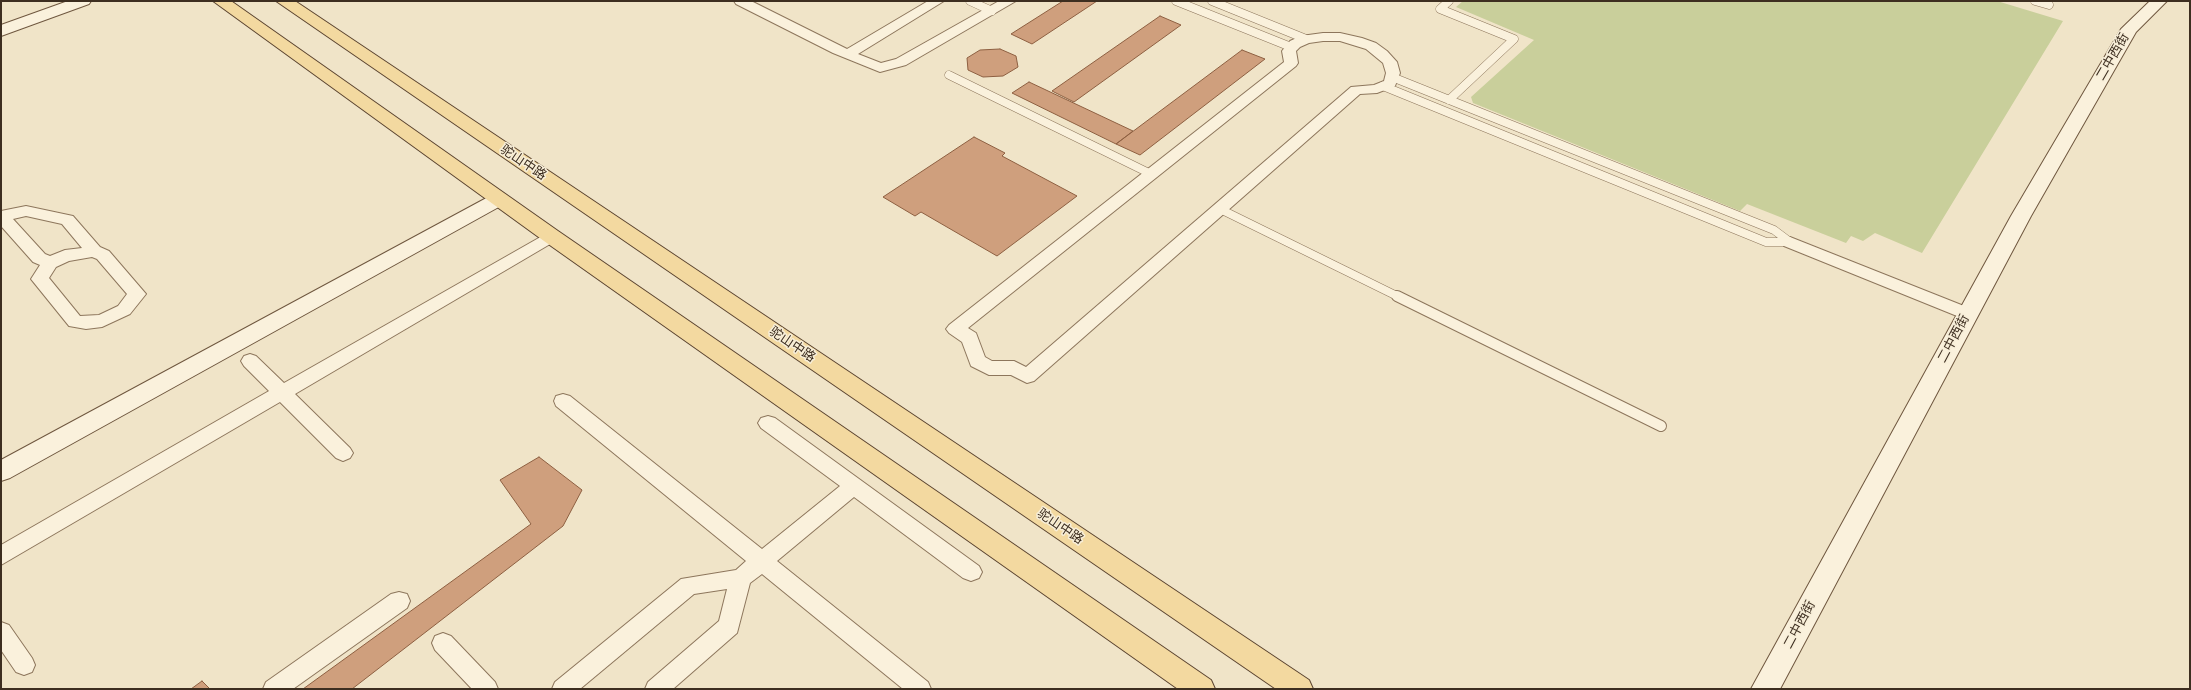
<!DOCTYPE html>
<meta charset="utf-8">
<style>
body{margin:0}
#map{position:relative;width:2191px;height:690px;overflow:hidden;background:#f0e4c8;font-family:"Source Serif 4",serif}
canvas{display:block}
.frame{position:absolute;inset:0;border:2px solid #3d2e20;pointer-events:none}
</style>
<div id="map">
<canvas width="2191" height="690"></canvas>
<div class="frame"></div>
</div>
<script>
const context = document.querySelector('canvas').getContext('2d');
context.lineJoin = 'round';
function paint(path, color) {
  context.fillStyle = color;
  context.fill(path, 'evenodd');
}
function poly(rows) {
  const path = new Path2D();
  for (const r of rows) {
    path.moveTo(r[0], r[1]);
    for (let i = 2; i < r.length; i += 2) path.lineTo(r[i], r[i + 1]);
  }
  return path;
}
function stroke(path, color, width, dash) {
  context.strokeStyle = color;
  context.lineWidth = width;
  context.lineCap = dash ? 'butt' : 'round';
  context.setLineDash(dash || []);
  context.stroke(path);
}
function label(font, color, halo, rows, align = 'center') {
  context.font = font + ' "Source Serif 4","Noto Sans SC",serif';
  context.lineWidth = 3;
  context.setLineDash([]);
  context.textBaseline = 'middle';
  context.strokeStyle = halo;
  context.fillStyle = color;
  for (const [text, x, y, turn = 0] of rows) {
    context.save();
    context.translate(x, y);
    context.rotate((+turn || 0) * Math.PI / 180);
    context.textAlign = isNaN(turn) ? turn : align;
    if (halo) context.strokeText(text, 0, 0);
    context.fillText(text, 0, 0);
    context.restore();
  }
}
paint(poly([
 [1463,1,1997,1,2063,21,1922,253,1875,233,1863,241,1851,236,1846,243,1747,204,1740,211,1473,103,1471,97,1534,40,1456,7]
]), '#c9cf9b');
const building = poly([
 [1063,1,1097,1,1032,44,1011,34,1063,1],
 [1160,16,1181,25,1074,102,1052,91,1160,16],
 [1000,49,1016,56,1018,67,1003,76,983,77,968,70,967,58,980,50,1000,49],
 [1242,50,1265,59,1140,155,1116,144,1242,50],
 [1029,82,1133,131,1116,144,1012,93,1029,82],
 [974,137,1005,153,1002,156,1077,196,997,256,921,212,915,216,883,197,974,137],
 [539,457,582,490,563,526,352,689,303,689,531,524,500,480,539,457],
 [202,681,210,689,191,689,202,681]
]);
paint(building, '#cf9f7d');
stroke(building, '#8d5f41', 1);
const laneFar1 = poly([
 [970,1,992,11],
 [1176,1,1291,47],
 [1212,1,1306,39],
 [1449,1,1440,9,1514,39,1449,100],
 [2035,1,2049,5],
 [949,75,1151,174],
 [1392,77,1774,230,1790,242],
 [1383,86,1766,242,1790,242],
 [1220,209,1399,297]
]);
const lane = poly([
 [1397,296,1661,426]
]);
const street = poly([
 [734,1,751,1,847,49,928,1,944,1,858,54,881,63,896,59,999,1,1016,1,906,65,880,72,833,53,736,4,734,1],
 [1323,33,1340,33,1362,38,1376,43,1387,51,1397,62,1400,73,1395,86,1377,93,1360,94,1034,381,1027,383,1011,375,989,375,971,366,962,342,949,333,946,329,949,325,1284,62,1282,51,1290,41,1301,36,1323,33],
 [1323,41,1340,41,1366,49,1383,63,1386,73,1384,81,1374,85,1351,87,1026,367,1014,361,992,361,985,357,976,333,968,328,1296,66,1298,63,1296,51,1300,47,1309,43,1323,41],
 [26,206,73,216,100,247,109,251,146,294,130,314,102,327,86,329,69,326,31,279,40,265,33,262,1,226,1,211,26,206],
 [26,216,62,224,82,248,65,250,50,256,45,254,13,219,26,216],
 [92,257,97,259,127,294,118,306,99,315,80,316,49,278,56,267,69,261,92,257],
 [551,231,557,232,559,236,557,240,295,394,350,448,353,453,350,458,343,461,336,458,280,402,1,565,1,545,269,391,244,366,241,361,244,356,250,354,256,356,284,383,551,231],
 [1790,237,1974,310,1977,314,1974,318,1968,320,1962,318,1784,246,1782,242,1784,238,1790,237],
 [563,394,570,396,762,549,840,486,761,428,758,423,761,418,768,416,775,418,979,566,982,572,979,578,971,581,963,578,854,497,777,561,928,682,931,689,903,689,762,574,750,583,737,633,673,689,645,689,648,682,719,621,727,589,694,594,580,689,552,689,555,682,681,579,736,570,746,561,556,406,554,401,556,396,563,394],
 [399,592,407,594,410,601,407,608,293,689,263,689,266,682,391,594,399,592],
 [1,622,9,625,32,658,35,665,32,672,24,675,16,672,1,650,1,622],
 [443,633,451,636,495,682,498,689,472,689,435,650,432,643,435,636,443,633]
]);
const secondary = poly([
 [68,1,91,1,89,4,1,36,1,25,68,1],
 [2150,1,2167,1,2136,32,2031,216,1780,689,1751,689,2011,216,2121,29,2150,1],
 [499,193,506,195,509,199,506,203,10,478,1,481,1,460,492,195,499,193]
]);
const primary = poly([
 [213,1,231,1,558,231,1211,680,1215,689,1178,689,544,241,213,1],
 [276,1,295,1,1309,680,1313,689,1276,689,276,1]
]);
stroke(laneFar1, '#8d765c', 9);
stroke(lane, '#8d765c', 12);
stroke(street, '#8d765c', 2);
stroke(secondary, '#6f573f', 2);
stroke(primary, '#5b4430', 2);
stroke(laneFar1, '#faf1dc', 8);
stroke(lane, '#faf1dc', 10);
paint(street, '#faf1dc');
paint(secondary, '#faf1dc');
paint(primary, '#f3d9a0');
label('13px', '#3d2e20', '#f7eed8', [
 ["二中西街",2113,57,-60],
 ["驼山中路",523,163,34],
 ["二中西街",1954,339,-62],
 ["驼山中路",792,345,34],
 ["驼山中路",1060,527,34],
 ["二中西街",1800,625,-62]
]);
</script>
